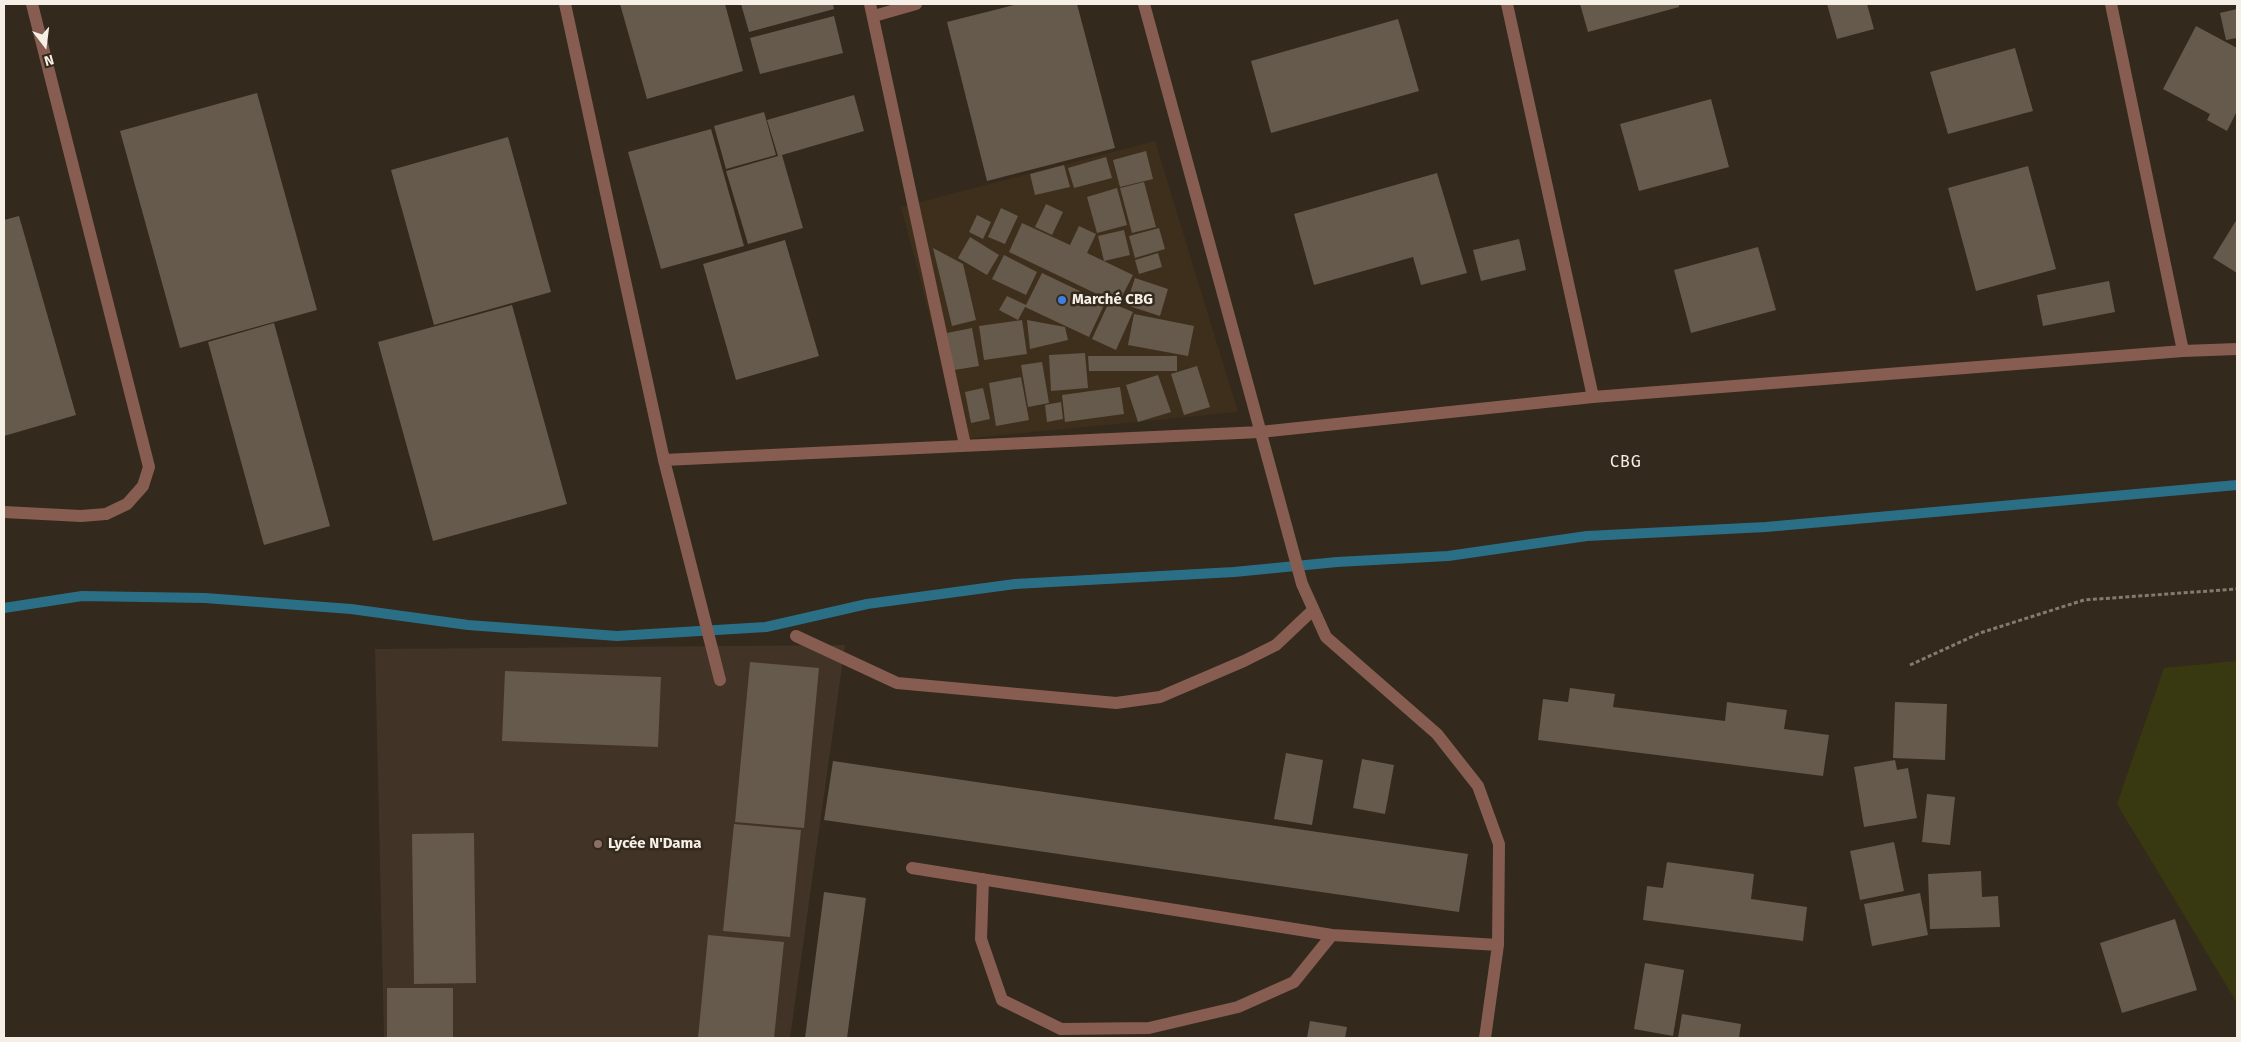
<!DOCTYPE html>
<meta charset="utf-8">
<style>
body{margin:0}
#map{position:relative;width:2241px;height:1042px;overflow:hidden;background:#33291c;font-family:"Fira Sans",sans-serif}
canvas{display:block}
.frame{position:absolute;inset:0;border:5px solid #f6efe6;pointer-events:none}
.north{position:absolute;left:20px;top:20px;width:50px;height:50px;-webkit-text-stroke:4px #33291c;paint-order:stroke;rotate:165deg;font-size:14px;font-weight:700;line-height:20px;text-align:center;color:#f6efe6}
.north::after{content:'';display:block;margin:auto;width:18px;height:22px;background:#f6efe6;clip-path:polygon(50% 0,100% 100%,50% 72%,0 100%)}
</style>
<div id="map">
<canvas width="2241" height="1042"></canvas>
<div class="frame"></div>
<div class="north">N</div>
</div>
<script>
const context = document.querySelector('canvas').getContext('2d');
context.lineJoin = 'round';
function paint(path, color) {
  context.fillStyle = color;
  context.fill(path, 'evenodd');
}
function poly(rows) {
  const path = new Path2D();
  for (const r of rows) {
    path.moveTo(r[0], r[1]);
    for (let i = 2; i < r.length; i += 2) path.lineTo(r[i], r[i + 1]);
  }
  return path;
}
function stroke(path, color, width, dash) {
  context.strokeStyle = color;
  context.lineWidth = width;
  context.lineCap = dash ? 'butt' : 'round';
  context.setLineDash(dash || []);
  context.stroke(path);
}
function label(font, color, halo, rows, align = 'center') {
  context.font = font + ' "Fira Sans",sans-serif';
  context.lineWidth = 5;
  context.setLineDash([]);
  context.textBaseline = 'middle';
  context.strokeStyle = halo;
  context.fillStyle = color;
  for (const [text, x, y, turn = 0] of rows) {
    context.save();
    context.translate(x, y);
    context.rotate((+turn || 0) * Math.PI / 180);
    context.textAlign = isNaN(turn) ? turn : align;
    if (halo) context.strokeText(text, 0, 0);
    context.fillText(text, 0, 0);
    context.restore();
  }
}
paint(poly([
 [1155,141,1238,412,962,439,901,207]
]), '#3e2f1d');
paint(poly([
 [845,645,790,1038,384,1038,375,649]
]), '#413326');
paint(poly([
 [2237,661,2237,1003,2117,804,2164,668]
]), '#393911');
stroke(poly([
 [4,608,82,596,205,598,351,609,468,625,617,636,766,627,867,604,1015,584,1234,572,1337,562,1448,556,1587,536,1766,527,2237,485]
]), '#2b6f87', 10);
paint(poly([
 [620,4,725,4,743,71,647,99],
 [741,4,833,4,834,9,749,32],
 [1018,4,1077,4,1115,148,987,181,947,22],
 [1580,4,1679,4,1679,7,1588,32],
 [1827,4,1867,4,1874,29,1837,39],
 [2237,9,2237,38,2226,40,2220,13],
 [834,16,843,53,760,74,750,38],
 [1398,19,1419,91,1271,133,1251,61],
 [2196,26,2237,48,2237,111,2227,131,2207,120,2210,114,2163,89],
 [2015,48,2033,111,1948,134,1930,72],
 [257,93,317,310,180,348,120,131],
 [854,95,864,131,782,155,803,228,748,244,726,171,778,156,767,120],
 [1711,99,1729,167,1639,191,1620,124],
 [764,112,776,155,726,169,714,126],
 [711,129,744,246,661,269,628,152],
 [508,137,551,292,434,325,391,170],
 [1146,151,1153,179,1120,187,1113,160],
 [1106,157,1112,178,1074,188,1068,168],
 [1064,165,1070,187,1035,195,1030,174],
 [2028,166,2056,269,1976,291,1948,188],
 [1437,173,1467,273,1421,285,1413,257,1314,285,1294,214],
 [1144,182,1156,227,1132,233,1120,188],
 [1117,188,1127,225,1097,233,1087,197],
 [1046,204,1063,212,1052,235,1035,227],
 [1001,208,1018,216,1005,244,988,237],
 [977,215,991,222,983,239,969,232],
 [19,216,76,415,4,436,4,220],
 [2237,219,2237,273,2213,258],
 [1022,223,1070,245,1079,226,1096,234,1087,253,1133,275,1118,304,1009,252],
 [1159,228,1165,249,1135,258,1129,236],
 [1124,230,1130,255,1104,261,1098,236],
 [970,237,999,255,987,275,958,258],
 [1519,239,1526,270,1481,281,1473,250],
 [785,240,819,356,736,380,703,264],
 [1758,247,1776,310,1691,333,1674,270],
 [933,248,963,264,976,320,952,326],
 [1158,253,1162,267,1139,274,1135,260],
 [1004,255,1037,272,1026,295,992,279],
 [1042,273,1105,303,1089,337,1025,307,1018,320,999,310,1007,296,1026,305],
 [1135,278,1168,289,1160,316,1126,305],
 [2109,281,2115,312,2043,326,2037,295],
 [1109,302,1133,312,1116,350,1092,339],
 [512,305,567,504,433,541,378,342],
 [1134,314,1194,326,1188,356,1128,345],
 [1022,320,1027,354,984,360,979,326],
 [1027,320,1065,327,1068,340,1030,349],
 [274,323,330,526,264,545,208,342],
 [972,328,979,366,954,370,947,333],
 [1085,353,1088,388,1051,391,1049,355],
 [1088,356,1177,356,1177,371,1089,371],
 [1042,362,1049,403,1028,407,1021,365],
 [1197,366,1210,407,1184,415,1171,374],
 [1158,375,1171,412,1138,422,1126,385],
 [1021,377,1029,420,996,426,989,383],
 [1120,387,1124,414,1065,422,1062,395],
 [983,388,990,419,971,423,965,392],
 [1061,402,1063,419,1047,422,1045,405],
 [750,662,819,668,804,828,735,822],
 [505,671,661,677,658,747,502,741],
 [1570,688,1615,694,1613,707,1725,721,1727,702,1787,710,1784,729,1829,735,1823,776,1538,740,1543,699,1568,702],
 [1895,702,1947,704,1945,760,1893,758],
 [1286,753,1323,760,1312,825,1274,819],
 [1362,759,1394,765,1385,814,1353,808],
 [1895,760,1897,770,1908,768,1917,818,1864,827,1854,767],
 [833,761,1468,854,1459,912,824,820],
 [1927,794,1955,797,1950,845,1922,842],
 [734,824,801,830,790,937,723,931],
 [474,833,476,983,414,984,412,834],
 [1894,842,1904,891,1860,900,1850,851],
 [1667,862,1754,874,1751,899,1807,907,1803,941,1643,920,1647,886,1663,888],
 [1981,871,1982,897,1998,896,2000,927,1930,929,1928,874],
 [824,892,866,898,847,1038,805,1038],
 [1920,893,1928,935,1872,946,1864,904],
 [2175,919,2197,990,2122,1013,2100,943],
 [708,935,784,942,774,1038,698,1038],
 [1645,963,1684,970,1673,1036,1634,1029],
 [387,988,453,988,453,1038,387,1038],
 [1682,1014,1741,1024,1739,1038,1678,1038],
 [1310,1021,1347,1027,1345,1038,1307,1038]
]), '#665a4c');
stroke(poly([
 [1910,665,1980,633,2084,600,2237,589]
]), '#837b6f', 3, [4, 2.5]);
stroke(poly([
 [565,4,664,460,720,680],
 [870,4,965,445],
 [1144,4,1302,584,1326,637,1437,734,1478,786,1499,844,1498,945,1485,1038],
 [1507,4,1593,397],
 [2111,4,2183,351],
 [874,16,916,4],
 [664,460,1260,432,1593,397,2183,351,2237,349],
 [4,512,81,516,106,514,127,504,143,486,149,467,32,4],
 [796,636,897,683,1116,703,1160,697,1244,661,1276,645,1313,610],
 [912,868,1332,935,1498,945],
 [983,879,981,939,1002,1000,1061,1029,1149,1028,1238,1007,1294,982,1332,935]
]), '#865d50', 12);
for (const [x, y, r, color] of [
 [1062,300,5,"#3f7fe0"],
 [598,844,5,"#8d6e63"]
]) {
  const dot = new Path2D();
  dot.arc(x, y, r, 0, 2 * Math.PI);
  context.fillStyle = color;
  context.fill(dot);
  stroke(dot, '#33291c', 2);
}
label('bold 15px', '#f6efe6', '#33291c', [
 ["Marché CBG",1072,300],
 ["Lycée N'Dama",608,844]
], 'left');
context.letterSpacing = '1px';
label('16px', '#f6efe6', '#33291c', [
 ["CBG",1626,463]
]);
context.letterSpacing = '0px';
</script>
